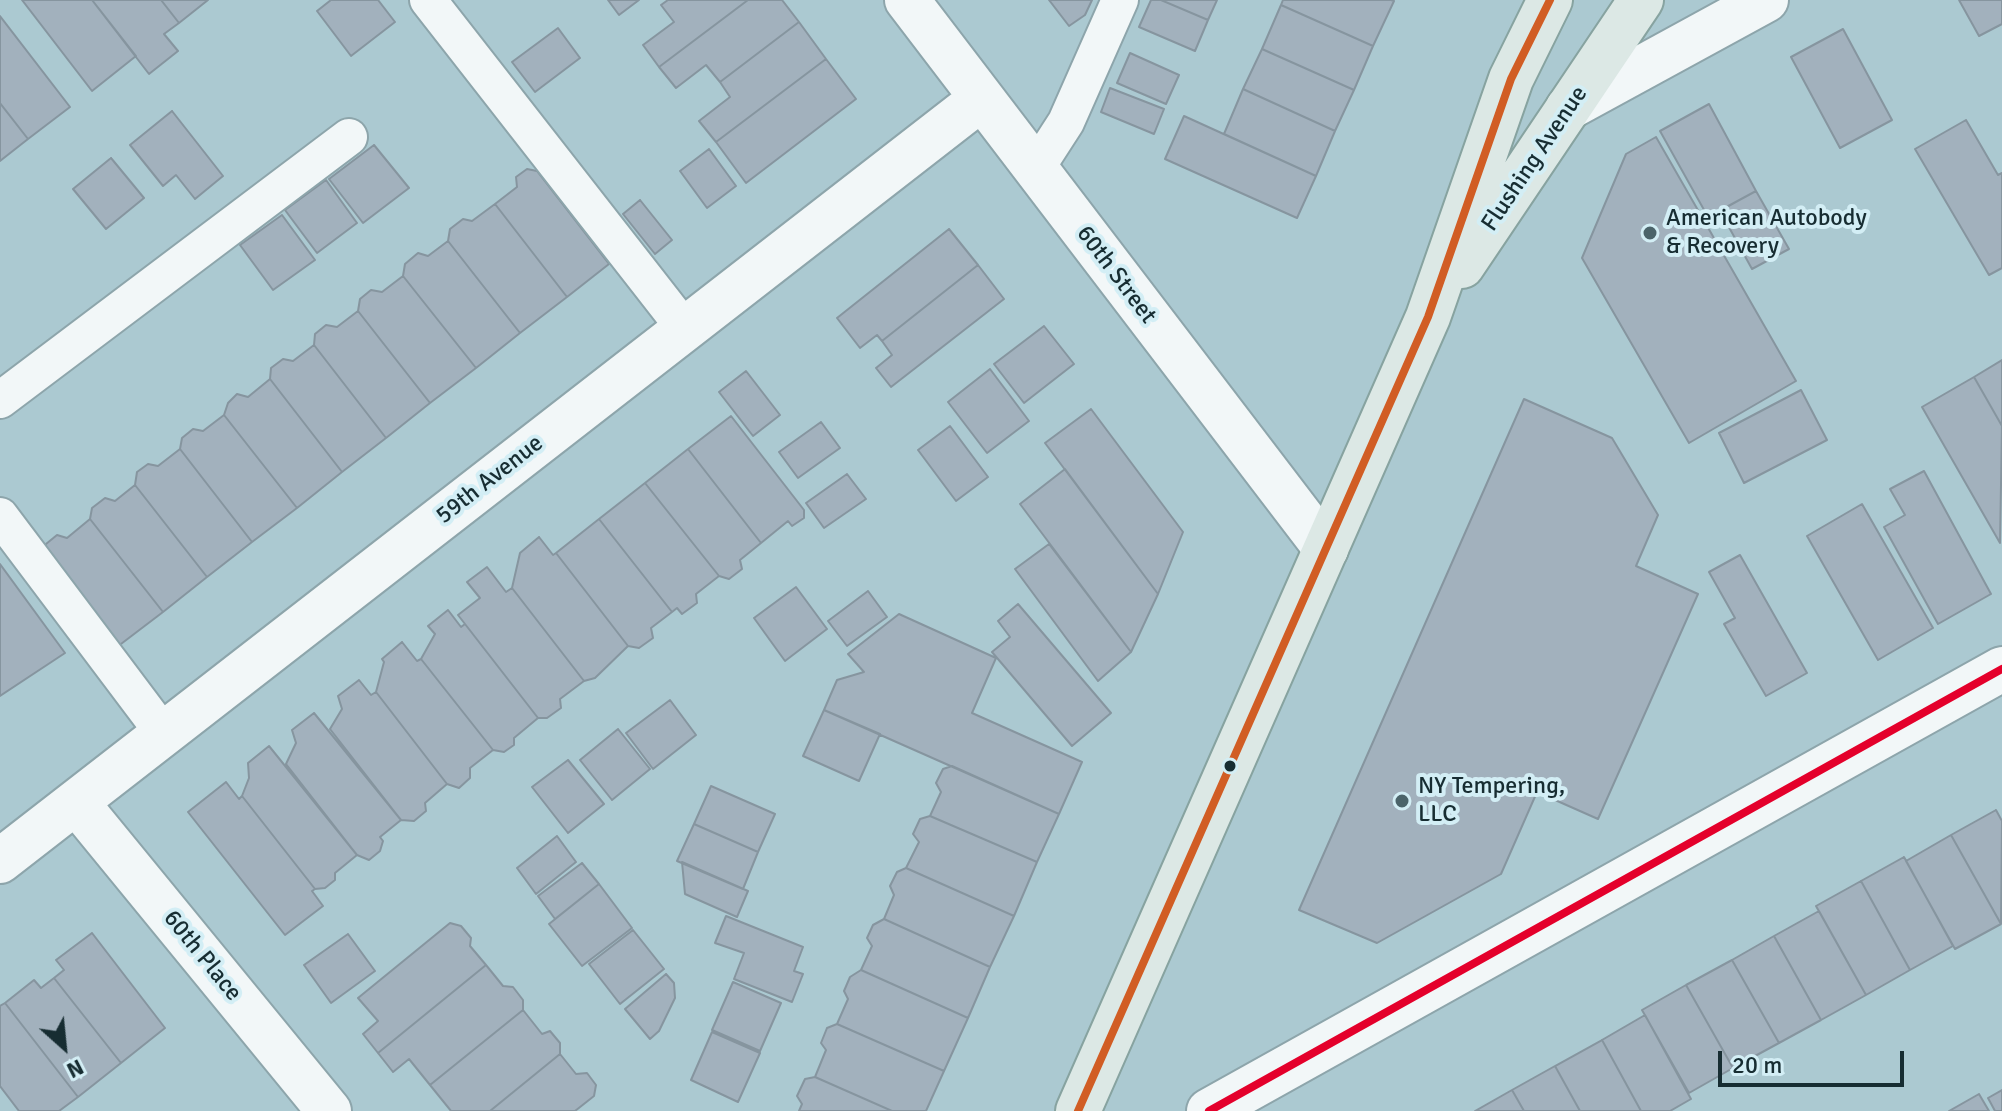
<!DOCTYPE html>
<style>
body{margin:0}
#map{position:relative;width:2002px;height:1111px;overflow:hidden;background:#abc9d1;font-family:Signika,sans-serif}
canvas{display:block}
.north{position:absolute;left:24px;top:1007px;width:80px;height:80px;-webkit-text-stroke:6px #d3eef5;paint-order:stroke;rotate:153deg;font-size:22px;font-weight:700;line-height:32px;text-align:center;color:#172d32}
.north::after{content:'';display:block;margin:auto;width:28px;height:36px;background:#172d32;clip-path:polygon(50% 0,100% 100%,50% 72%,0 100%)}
.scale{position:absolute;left:1718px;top:1051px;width:186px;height:36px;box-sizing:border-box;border:4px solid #172d32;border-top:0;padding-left:10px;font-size:24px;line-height:28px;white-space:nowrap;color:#172d32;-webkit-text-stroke:6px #d3eef5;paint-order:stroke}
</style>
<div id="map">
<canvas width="2002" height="1111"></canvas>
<div class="north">N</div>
<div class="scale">20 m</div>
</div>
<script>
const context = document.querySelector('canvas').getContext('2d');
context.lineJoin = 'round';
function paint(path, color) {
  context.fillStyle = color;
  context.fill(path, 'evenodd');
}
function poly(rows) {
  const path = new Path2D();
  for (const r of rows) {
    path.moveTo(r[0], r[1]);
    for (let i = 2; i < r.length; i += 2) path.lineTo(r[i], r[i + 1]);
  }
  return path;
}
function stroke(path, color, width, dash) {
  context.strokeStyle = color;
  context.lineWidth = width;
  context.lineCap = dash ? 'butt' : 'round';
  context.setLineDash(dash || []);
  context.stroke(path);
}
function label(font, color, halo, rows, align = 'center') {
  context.font = font + ' Signika,sans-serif';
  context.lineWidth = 8;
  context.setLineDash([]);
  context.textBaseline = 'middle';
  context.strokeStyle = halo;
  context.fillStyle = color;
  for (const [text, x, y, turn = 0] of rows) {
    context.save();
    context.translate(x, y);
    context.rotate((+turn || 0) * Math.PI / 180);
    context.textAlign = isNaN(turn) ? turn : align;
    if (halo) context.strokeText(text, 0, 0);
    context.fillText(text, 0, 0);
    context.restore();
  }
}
const building = poly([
 [22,0,92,0,136,56,92,91,22,0],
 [92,0,161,0,179,23,164,34,178,51,149,74,92,0],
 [161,0,208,0,179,23,161,0],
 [331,0,378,0,395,22,351,56,317,11,331,0],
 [608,0,639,0,619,15,608,0],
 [668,0,748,0,659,67,643,45,674,22,661,5,668,0],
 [748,0,782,0,799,22,720,82,706,65,676,88,659,67,748,0],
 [1049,0,1092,0,1085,15,1069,26,1049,0],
 [1151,0,1161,0,1208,20,1195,51,1139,27,1151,0],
 [1161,0,1217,0,1208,20,1161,0],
 [1283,0,1391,0,1394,1,1373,46,1281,5,1283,0],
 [1959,0,2002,0,2002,24,1979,36,1959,0],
 [1281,5,1373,46,1354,90,1262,49,1281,5],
 [0,16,70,107,28,139,0,103,0,16],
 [799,22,826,59,716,142,699,121,730,97,720,82,799,22],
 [558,28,580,58,535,92,512,62,558,28],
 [1843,29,1892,120,1840,148,1791,57,1843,29],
 [1262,49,1354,90,1335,131,1243,89,1262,49],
 [1130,53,1179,75,1166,104,1117,83,1130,53],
 [826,59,856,99,746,183,716,142,826,59],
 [1110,88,1164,109,1154,134,1101,112,1110,88],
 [1243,89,1335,131,1316,176,1224,134,1243,89],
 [0,103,28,139,0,161,0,103],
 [1709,104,1756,191,1708,217,1660,131,1709,104],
 [172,111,223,176,195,199,176,175,163,186,130,145,172,111],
 [1184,116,1316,176,1297,218,1165,159,1184,116],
 [1966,120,1998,175,2002,173,2002,268,1989,275,1915,149,1966,120],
 [1656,137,1796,381,1689,443,1582,258,1626,154,1656,137],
 [374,145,409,188,363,223,329,179,374,145],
 [709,149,736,186,707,208,680,171,709,149],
 [111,158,144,198,106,229,73,189,111,158],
 [527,169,537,171,609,264,567,297,495,204,517,187,516,177,527,169],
 [326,180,357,223,317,253,285,210,326,180],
 [1756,191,1789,249,1752,269,1720,211,1756,191],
 [640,200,672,240,655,254,623,214,640,200],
 [495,204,567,297,520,333,448,241,450,229,463,219,472,221,495,204],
 [282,215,315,260,273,290,240,245,282,215],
 [949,229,978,265,882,341,877,335,860,348,837,318,949,229],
 [448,241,520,333,476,368,403,276,405,264,418,253,428,256,448,241],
 [978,265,1004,299,891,387,876,368,892,355,882,341,978,265],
 [403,276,476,368,430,403,358,311,360,299,371,290,382,292,403,276],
 [358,311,430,403,386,438,314,345,315,334,326,325,337,327,358,311],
 [1044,326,1074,364,1024,403,994,364,1044,326],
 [314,345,386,438,342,472,270,379,271,368,283,359,293,361,314,345],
 [2002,360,2002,426,1974,377,2002,360],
 [990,369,1029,421,987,453,948,402,990,369],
 [746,371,780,415,753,436,719,392,746,371],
 [1974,377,2002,426,2000,543,1922,407,1974,377],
 [270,379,342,472,297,508,224,415,228,403,237,394,248,397,270,379],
 [1801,390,1827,440,1744,483,1719,433,1801,390],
 [1524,399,1612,438,1658,515,1636,566,1698,594,1598,819,1537,792,1501,874,1377,943,1299,910,1524,399],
 [1091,409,1183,532,1158,594,1045,443,1091,409],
 [224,415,297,508,252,542,180,449,182,438,193,429,203,431,224,415],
 [731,416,804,510,804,518,792,526,788,521,761,543,688,449,731,416],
 [821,422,840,448,798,478,779,452,821,422],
 [950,426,988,477,956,501,918,450,950,426],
 [180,449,252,542,207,577,135,485,137,472,148,464,158,466,180,449],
 [688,449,761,543,740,560,742,569,729,579,719,576,645,483,688,449],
 [1065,469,1158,594,1131,652,1020,504,1065,469],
 [1924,471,1991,594,1938,624,1884,527,1905,515,1890,489,1924,471],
 [847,474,866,499,824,528,806,503,847,474],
 [645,483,719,576,696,594,697,603,682,614,677,608,672,612,599,519,645,483],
 [135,485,207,577,163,612,90,519,92,508,105,498,115,501,135,485],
 [1862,504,1933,628,1878,660,1807,536,1862,504],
 [90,519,163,612,117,647,45,555,46,544,57,535,67,538,90,519],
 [599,519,672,612,651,628,653,638,639,648,628,646,556,553,599,519],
 [539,537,553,555,556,553,628,646,595,678,584,681,512,588,520,553,539,537],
 [1049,544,1131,652,1098,681,1015,569,1049,544],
 [1740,555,1807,673,1766,696,1724,624,1735,618,1709,572,1740,555],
 [0,564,65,653,0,696,0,564],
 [487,567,506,592,512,588,584,681,560,699,561,708,547,718,538,718,458,615,480,598,467,582,487,567],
 [796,587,827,629,785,661,754,618,796,587],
 [868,591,887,617,847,646,828,621,868,591],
 [1018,604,1111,713,1072,746,992,652,1010,637,998,621,1018,604],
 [448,610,461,627,465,624,538,718,514,738,514,745,504,752,493,750,421,659,435,634,428,626,448,610],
 [899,614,996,658,972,713,1082,762,1059,814,824,710,837,680,864,672,848,654,899,614],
 [402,642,417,661,421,659,493,750,470,768,470,778,459,788,447,784,376,692,384,662,382,659,402,642],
 [359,680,371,695,376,692,447,784,425,803,426,811,414,821,401,820,330,729,342,709,338,696,359,680],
 [670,700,696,735,653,769,626,733,670,700],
 [824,710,880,734,859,781,803,756,824,710],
 [314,713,401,820,380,837,383,841,380,851,369,860,357,855,286,764,296,743,292,730,314,713],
 [618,729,650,769,612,800,580,760,618,729],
 [269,746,357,855,335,873,335,880,325,888,315,889,242,796,249,778,248,763,269,746],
 [568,760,604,804,568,833,532,787,568,760],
 [952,766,1059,814,1037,862,930,816,941,792,936,783,943,769,952,766],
 [226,782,239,799,242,796,315,889,312,891,323,906,285,935,188,812,226,782],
 [711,786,775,814,758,852,694,824,711,786],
 [1996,810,2002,821,2001,924,1951,835,1996,810],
 [930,816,1037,862,1014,916,906,868,919,842,913,834,920,819,930,816],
 [694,824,758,852,743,889,677,861,694,824],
 [1951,835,2001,924,1955,949,1906,861,1951,835],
 [557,836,576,862,536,894,517,868,557,836],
 [1904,857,1953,946,1910,970,1861,881,1904,857],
 [682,862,748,891,737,917,685,894,682,862],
 [582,863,599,884,555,919,538,896,582,863],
 [906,868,1014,916,990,967,884,919,894,895,890,886,897,872,906,868],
 [1861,881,1910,970,1866,995,1816,906,1861,881],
 [599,884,632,928,582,966,549,924,599,884],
 [1819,911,1866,995,1821,1020,1774,936,1819,911],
 [726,916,803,947,794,971,803,974,792,1002,734,979,744,953,715,943,726,916],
 [884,919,990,967,968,1018,861,970,872,946,867,938,873,925,884,919],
 [450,923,461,926,471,938,470,946,486,965,378,1053,363,1034,378,1021,358,998,450,923],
 [633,930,664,969,620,1004,589,964,633,930],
 [92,933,165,1028,121,1063,54,978,64,970,56,960,92,933],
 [348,934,375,971,331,1003,304,965,348,934],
 [1774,936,1821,1020,1779,1043,1732,960,1774,936],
 [1732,960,1779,1043,1733,1068,1686,985,1732,960],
 [486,965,503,986,513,987,523,1000,523,1010,430,1085,409,1059,393,1072,378,1053,486,965],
 [861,970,968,1018,944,1071,837,1024,848,999,844,991,850,977,861,970],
 [666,974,674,983,675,998,659,1031,650,1039,625,1009,666,974],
 [54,978,121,1063,78,1097,5,1003,34,980,41,988,54,978],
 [733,982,781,1003,760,1051,712,1030,733,982],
 [1686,985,1733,1068,1689,1093,1642,1010,1686,985],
 [5,1003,78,1097,59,1111,19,1111,0,1086,0,1006,5,1003],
 [523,1010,542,1034,550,1031,560,1043,560,1054,490,1111,451,1111,430,1085,523,1010],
 [1645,1015,1691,1099,1670,1111,1641,1111,1602,1040,1645,1015],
 [837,1024,944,1071,926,1111,892,1111,815,1077,826,1050,821,1043,827,1028,837,1024],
 [712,1032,760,1053,738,1102,691,1080,712,1032],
 [1602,1040,1641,1111,1580,1111,1555,1066,1602,1040],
 [560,1054,576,1074,587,1073,596,1085,594,1096,575,1111,490,1111,560,1054],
 [1555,1066,1580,1111,1524,1111,1512,1090,1555,1066],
 [815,1077,892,1111,799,1111,802,1104,797,1096,805,1079,815,1077],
 [1512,1090,1524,1111,1475,1111,1512,1090],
 [2002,1090,2002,1111,1995,1111,1988,1098,2002,1090],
 [1979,1094,1989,1111,1949,1111,1979,1094]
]);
paint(building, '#a2b1bd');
stroke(building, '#86959f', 2);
const lane = poly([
 [428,0,685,329],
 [1035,170,1066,122,1120,0],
 [0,400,349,137],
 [0,516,164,734]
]);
const street = poly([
 [907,0,1326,549],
 [1568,108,1766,0],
 [76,802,329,1111],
 [0,861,981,99],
 [1209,1111,2002,669]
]);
const primary = poly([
 [1462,266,1641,0],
 [1078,1111,1428,317,1511,79,1550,0]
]);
stroke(lane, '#8da5ab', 40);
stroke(street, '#8da5ab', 48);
stroke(primary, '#87a3a0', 48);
stroke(lane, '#f2f7f8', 36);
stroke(street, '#f2f7f8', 44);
stroke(primary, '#dce8e5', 44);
stroke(poly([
 [1078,1111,1428,317,1511,79,1550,0]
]), '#d15d24', 8);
stroke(poly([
 [1209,1111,2002,669]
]), '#e4002b', 8);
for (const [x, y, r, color] of [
 [1650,233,8,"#4b646a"],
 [1230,766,7,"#172d32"],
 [1402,801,8,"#4b646a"]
]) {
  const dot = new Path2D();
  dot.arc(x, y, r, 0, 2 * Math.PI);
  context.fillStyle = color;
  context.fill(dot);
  stroke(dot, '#d3eef5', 3);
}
label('24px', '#172d32', '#d3eef5', [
 ["Flushing Avenue",1535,159,-56],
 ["60th Street",1116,275,53],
 ["59th Avenue",490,480,-38],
 ["60th Place",202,956,51]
]);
label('24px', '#172d32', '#d3eef5', [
 ["American Autobody",1666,219],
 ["& Recovery",1666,247],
 ["NY Tempering,",1418,787],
 ["LLC",1418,815]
], 'left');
</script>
